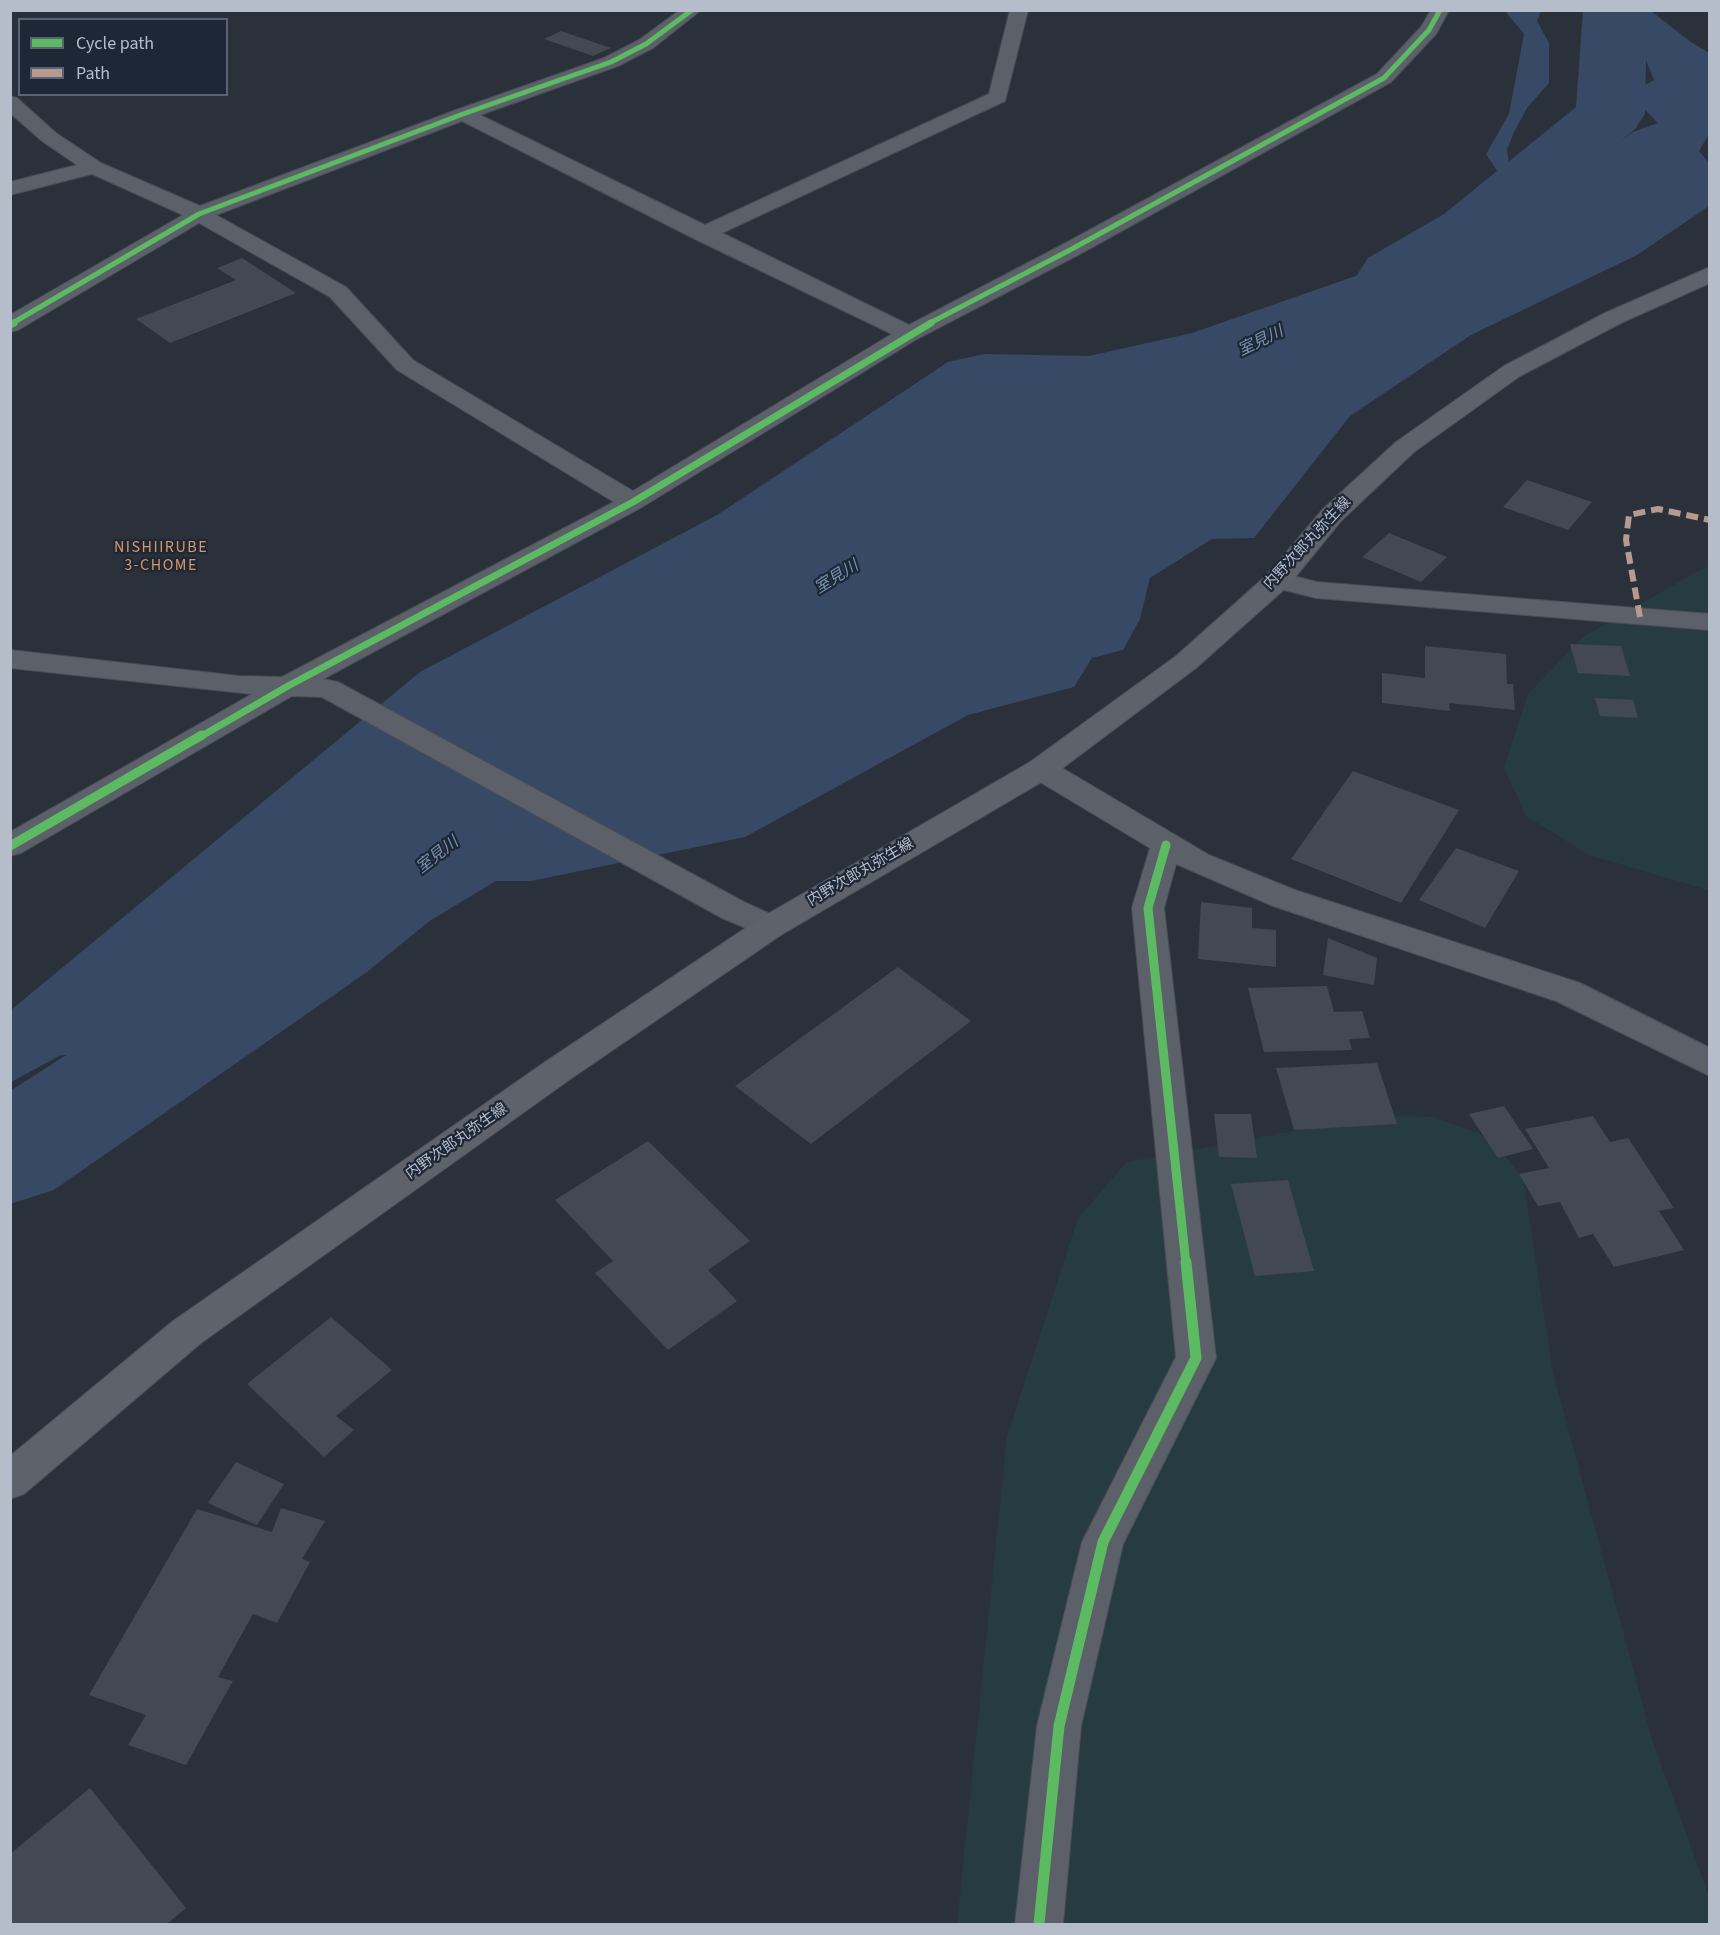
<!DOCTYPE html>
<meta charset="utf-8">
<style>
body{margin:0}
#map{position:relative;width:1720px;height:1935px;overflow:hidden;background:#2a313b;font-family:"Source Sans 3",sans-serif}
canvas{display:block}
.frame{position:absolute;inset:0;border:12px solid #b5bdcb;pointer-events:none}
.legend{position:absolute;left:18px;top:18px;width:210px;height:78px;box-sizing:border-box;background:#1d2736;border:2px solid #5a6372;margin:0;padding:8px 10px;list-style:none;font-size:18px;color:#b5bdcb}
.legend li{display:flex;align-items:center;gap:12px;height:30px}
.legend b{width:30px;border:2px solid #5a6372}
</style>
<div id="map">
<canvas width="1720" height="1935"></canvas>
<div class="frame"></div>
<ul class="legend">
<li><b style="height:8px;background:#5cba63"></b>Cycle path</li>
<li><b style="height:8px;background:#b69a8f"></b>Path</li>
</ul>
</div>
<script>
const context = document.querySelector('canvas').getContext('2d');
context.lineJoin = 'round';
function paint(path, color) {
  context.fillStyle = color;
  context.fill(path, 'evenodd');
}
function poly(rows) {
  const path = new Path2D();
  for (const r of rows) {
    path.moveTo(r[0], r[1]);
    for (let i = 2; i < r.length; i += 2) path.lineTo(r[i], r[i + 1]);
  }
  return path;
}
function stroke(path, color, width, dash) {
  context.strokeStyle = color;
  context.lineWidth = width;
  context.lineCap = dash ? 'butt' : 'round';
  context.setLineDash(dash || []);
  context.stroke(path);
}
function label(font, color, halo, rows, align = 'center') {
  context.font = font + ' "Source Sans 3","Noto Sans JP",sans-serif';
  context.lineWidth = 4.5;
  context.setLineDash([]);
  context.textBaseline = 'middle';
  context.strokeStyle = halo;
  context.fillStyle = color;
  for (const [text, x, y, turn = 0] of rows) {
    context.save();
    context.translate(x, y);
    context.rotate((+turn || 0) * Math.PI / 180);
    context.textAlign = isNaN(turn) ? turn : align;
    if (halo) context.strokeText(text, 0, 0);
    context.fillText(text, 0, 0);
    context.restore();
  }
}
paint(poly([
 [1709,567,1709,890,1589,855,1526,816,1504,768,1528,694,1583,637,1698,571],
 [1381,1115,1434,1117,1490,1138,1523,1178,1553,1373,1652,1739,1709,1897,1709,1924,957,1924,1007,1437,1078,1218,1127,1162]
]), '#273c41');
paint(poly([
 [1505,11,1541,11,1537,21,1549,43,1549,83,1527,108,1514,132,1507,150,1511,177,1544,187,1584,168,1633,132,1658,123,1633,98,1640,88,1654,80,1646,60,1629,48,1630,36,1614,11,1651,11,1691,42,1709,53,1709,134,1699,151,1709,163,1709,206,1637,255,1471,335,1350,416,1254,538,1212,539,1150,578,1140,619,1123,650,1092,658,1074,687,968,715,745,837,531,881,496,881,423,925,330,958,206,989,195,1006,87,1056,61,1055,11,1082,11,1010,420,672,717,515,948,362,984,354,1089,356,1192,333,1367,272,1475,205,1499,174,1486,154,1509,114,1524,34]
]), '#374965');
paint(poly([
 [1583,10,1647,10,1645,114,1635,129,1498,246,1424,292,1396,298,1368,292,1357,275,1368,258,1444,214,1576,107,1583,10],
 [420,832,459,843,475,870,459,897,367,972,54,1190,10,1204,10,1091,287,914,381,843,420,832]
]), '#374965');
paint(poly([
 [561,31,611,48,593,56,544,39],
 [242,258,296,293,170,343,136,319,236,280,217,268],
 [1527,480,1592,502,1568,530,1503,507],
 [1389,533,1447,557,1421,582,1362,557],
 [1570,644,1621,646,1630,676,1578,673],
 [1425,646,1506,654,1507,684,1513,684,1515,710,1449,703,1450,711,1382,703,1382,673,1425,678],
 [1595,698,1633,700,1638,718,1600,716],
 [1353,771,1459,810,1401,903,1291,859],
 [1456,848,1519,871,1485,928,1419,900],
 [1201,902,1252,908,1252,928,1276,930,1276,967,1198,959],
 [1328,938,1377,958,1374,985,1323,975],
 [898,967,971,1021,811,1144,735,1086],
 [1327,986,1334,1012,1362,1011,1370,1038,1349,1039,1352,1050,1264,1052,1248,988],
 [1377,1063,1397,1124,1294,1130,1276,1068],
 [1504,1106,1533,1149,1498,1158,1469,1114],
 [1214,1114,1251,1114,1257,1158,1219,1157],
 [1593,1116,1610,1142,1628,1138,1674,1208,1659,1211,1684,1250,1614,1267,1593,1234,1579,1238,1560,1202,1538,1206,1519,1174,1549,1168,1525,1129],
 [648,1141,750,1241,708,1270,737,1301,668,1350,595,1273,613,1261,555,1200],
 [1288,1180,1314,1271,1255,1276,1231,1184],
 [331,1317,392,1370,336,1416,354,1430,324,1457,247,1384],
 [236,1462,284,1484,257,1525,208,1503],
 [281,1508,325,1521,302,1559,310,1562,277,1623,253,1614,218,1677,233,1681,186,1765,128,1745,146,1715,89,1695,197,1509,272,1532],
 [90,1788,186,1908,167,1924,10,1924,10,1854]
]), '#434952');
const minor = poly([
 [680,10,701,10,653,48,618,66,480,115,705,225,989,94,1010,10,1028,10,1005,101,722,233,909,325,1062,245,1377,74,1421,27,1431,10,1449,10,1436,34,1391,82,1078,255,917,339,642,507,323,679,338,682,744,902,781,919,786,927,781,935,770,938,722,918,322,697,292,696,21,853,10,856,10,832,252,694,10,668,10,650,239,676,282,677,614,502,397,370,330,297,199,223,18,330,10,332,10,315,183,215,92,174,10,195,10,182,77,165,42,141,10,113,10,96,17,98,56,133,101,163,200,206,456,110,604,58,639,40,680,10],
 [462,121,695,239,892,334,633,491,413,360,346,287,216,215,462,121],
 [1278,572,1317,582,1710,614,1710,630,1316,598,1268,586,1264,580,1268,574,1278,572],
 [1041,759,1052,762,1209,855,1295,890,1580,983,1710,1048,1710,1076,1556,1001,1273,906,1176,864,1164,908,1216,1358,1123,1544,1081,1726,1063,1924,1015,1924,1037,1726,1082,1542,1176,1357,1132,908,1150,848,1030,776,1026,769,1030,762,1041,759]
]);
const major = poly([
 [1710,267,1710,283,1621,323,1520,376,1414,452,1341,521,1288,586,1196,668,1052,776,781,935,569,1080,201,1343,24,1494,10,1499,10,1456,173,1321,545,1062,759,919,1030,762,1176,656,1268,574,1323,509,1396,442,1504,366,1605,313,1710,267]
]);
stroke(minor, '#494d55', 2);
stroke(major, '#484e57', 2);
paint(minor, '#5c6068');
paint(major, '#5e626a');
stroke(poly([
 [1640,617,1626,540,1629,515,1658,509,1710,520]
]), '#b69a8f', 6, [12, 6]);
stroke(poly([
 [11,324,199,214,463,114,611,62,646,44,692,10],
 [928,324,1070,250,1384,78,1429,30,1440,10]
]), '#5cba63', 5);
stroke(poly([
 [10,325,14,323],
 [200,737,288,686,633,502,931,323]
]), '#5cba63', 7);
stroke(poly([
 [1166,845,1148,908,1186,1264],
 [10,846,202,735]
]), '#5cba63', 9);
stroke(poly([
 [1039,1924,1059,1726,1103,1542,1196,1358,1186,1262]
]), '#5cba63', 11);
label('15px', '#b5bdcb', '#1d2736', [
 ["内野次郎丸弥生線",1308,544,-47],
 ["内野次郎丸弥生線",861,873,-30],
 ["内野次郎丸弥生線",457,1142,-35]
]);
label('italic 16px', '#7c92b3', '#1d2736', [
 ["室見川",1261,342,-26],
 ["室見川",837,578,-32],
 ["室見川",438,856,-38]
]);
context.letterSpacing = '1.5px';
label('16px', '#d99862', '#1d2736', [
 ["NISHIIRUBE",161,548],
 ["3-CHOME",161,566]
]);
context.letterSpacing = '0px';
</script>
